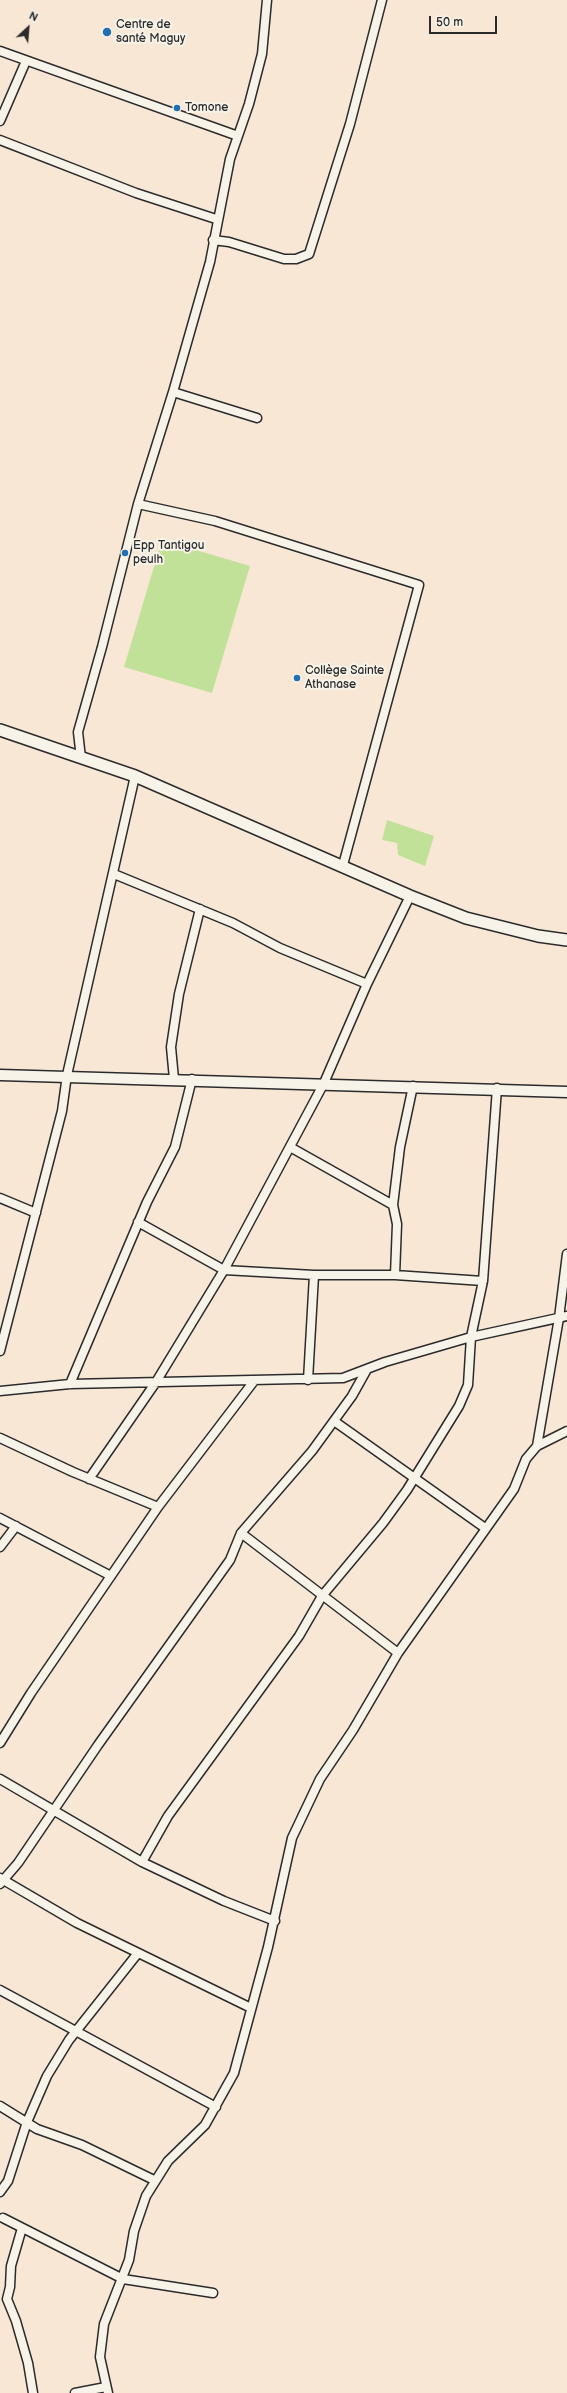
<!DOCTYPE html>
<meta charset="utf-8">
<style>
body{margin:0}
#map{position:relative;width:567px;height:2393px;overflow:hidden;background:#f9e7d6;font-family:"Balsamiq Sans",sans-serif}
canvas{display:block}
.north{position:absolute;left:8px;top:8px;width:40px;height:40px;-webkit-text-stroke:3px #f7f3e8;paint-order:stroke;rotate:26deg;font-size:11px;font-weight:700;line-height:16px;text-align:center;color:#2b2b2b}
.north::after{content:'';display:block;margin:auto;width:14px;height:18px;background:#2b2b2b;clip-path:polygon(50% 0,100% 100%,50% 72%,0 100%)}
.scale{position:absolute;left:429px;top:16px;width:68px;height:18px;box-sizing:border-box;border:2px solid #2b2b2b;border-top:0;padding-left:5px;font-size:12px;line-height:14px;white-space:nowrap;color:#2b2b2b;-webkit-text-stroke:3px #f7f3e8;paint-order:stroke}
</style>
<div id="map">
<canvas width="567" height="2393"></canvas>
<div class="north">N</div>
<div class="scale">50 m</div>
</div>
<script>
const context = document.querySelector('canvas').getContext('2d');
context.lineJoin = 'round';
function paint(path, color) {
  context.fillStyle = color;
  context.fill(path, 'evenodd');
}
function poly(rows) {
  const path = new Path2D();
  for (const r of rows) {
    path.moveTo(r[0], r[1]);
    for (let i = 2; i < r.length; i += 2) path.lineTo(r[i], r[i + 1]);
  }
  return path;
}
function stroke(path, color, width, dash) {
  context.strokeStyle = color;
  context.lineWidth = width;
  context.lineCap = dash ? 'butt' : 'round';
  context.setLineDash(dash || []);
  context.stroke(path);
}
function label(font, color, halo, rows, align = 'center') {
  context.font = font + ' "Balsamiq Sans",sans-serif';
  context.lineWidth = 4;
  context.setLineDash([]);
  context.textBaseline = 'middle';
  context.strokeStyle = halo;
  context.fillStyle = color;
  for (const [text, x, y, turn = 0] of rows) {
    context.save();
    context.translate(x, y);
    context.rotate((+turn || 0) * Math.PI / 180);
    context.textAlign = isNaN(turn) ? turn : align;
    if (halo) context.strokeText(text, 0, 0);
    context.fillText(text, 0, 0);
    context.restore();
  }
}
paint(poly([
 [162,540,250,566,212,693,124,667],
 [387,820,434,836,425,866,398,855,397,843,382,840]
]), '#c1e199');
const minor = poly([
 [0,51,238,136],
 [0,121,26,61],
 [0,140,136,193,216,219],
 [213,240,229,242,284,259,296,259,309,254,350,124,382,0],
 [173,392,257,418],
 [138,504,215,521,419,585,343,865],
 [81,758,78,732,102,647,138,504,173,392,210,262,230,159,249,104,262,54,267,0],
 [367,984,410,896],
 [174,1079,171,1047,179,994,200,909],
 [290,1147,393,1205],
 [0,1198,36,1213],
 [138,1222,224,1270,314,1275,395,1275,483,1281],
 [395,1275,397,1224,393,1205,400,1147,413,1086],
 [0,1351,62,1111,67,1075,135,776],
 [308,1380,314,1275],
 [70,1384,147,1202,175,1147,192,1079],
 [0,1391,70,1384,343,1378,385,1362,471,1337,567,1316],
 [334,1421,485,1528],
 [0,1438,73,1472,158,1507,254,1381],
 [537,1446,559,1318,567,1254],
 [89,1479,156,1382,224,1270,324,1083,367,984,280,948,233,923,114,874],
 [0,1518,111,1576],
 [241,1533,398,1653,514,1489,526,1459,537,1446,567,1431],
 [0,1547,16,1526],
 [0,1743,31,1693,158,1507],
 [0,1779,142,1862,224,1901,275,1921],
 [142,1862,168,1816,299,1636,322,1596,383,1523,407,1490,459,1406,468,1385,471,1337,483,1281,497,1088],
 [0,1878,77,1923,251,2008],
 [0,1884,18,1863,98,1745,230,1560,241,1533,312,1451,352,1396,366,1371],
 [0,1990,216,2107],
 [0,2106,37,2129,82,2145,154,2180],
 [0,2192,8,2181,27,2122,47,2076,69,2040,138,1953],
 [3,2218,123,2279,213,2293],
 [22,2228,11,2266,10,2287,7,2299,16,2321,28,2363,33,2393],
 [75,2393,106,2387],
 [108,2393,100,2357,104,2324,129,2260,134,2231,146,2196,168,2161,205,2125,234,2073,268,1947,292,1838,320,1779,353,1730,398,1653]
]);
const tertiary = poly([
 [0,1075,567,1092]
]);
const secondary = poly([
 [0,730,135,776,410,896,466,918,538,936,567,940]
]);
stroke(minor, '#2b2b2b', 11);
stroke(tertiary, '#2b2b2b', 13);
stroke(secondary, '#2b2b2b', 14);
stroke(minor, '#f7f3e8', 8);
stroke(tertiary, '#f7f3e8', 10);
stroke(secondary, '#f7f3e8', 11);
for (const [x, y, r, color] of [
 [107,32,5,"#1f6fb2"],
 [177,108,4,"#1f6fb2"],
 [125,553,4,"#1f6fb2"],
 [297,678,4,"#1f6fb2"]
]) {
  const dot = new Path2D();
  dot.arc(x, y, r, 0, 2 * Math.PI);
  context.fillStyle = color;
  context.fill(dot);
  stroke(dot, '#f7f3e8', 1.5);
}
label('12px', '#2b2b2b', '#f7f3e8', [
 ["Centre de",116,25],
 ["santé Maguy",116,39],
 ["Tomone",185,108],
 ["Epp Tantigou",133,546],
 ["peulh",133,560],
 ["Collège Sainte",305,671],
 ["Athanase",305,685]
], 'left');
</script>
